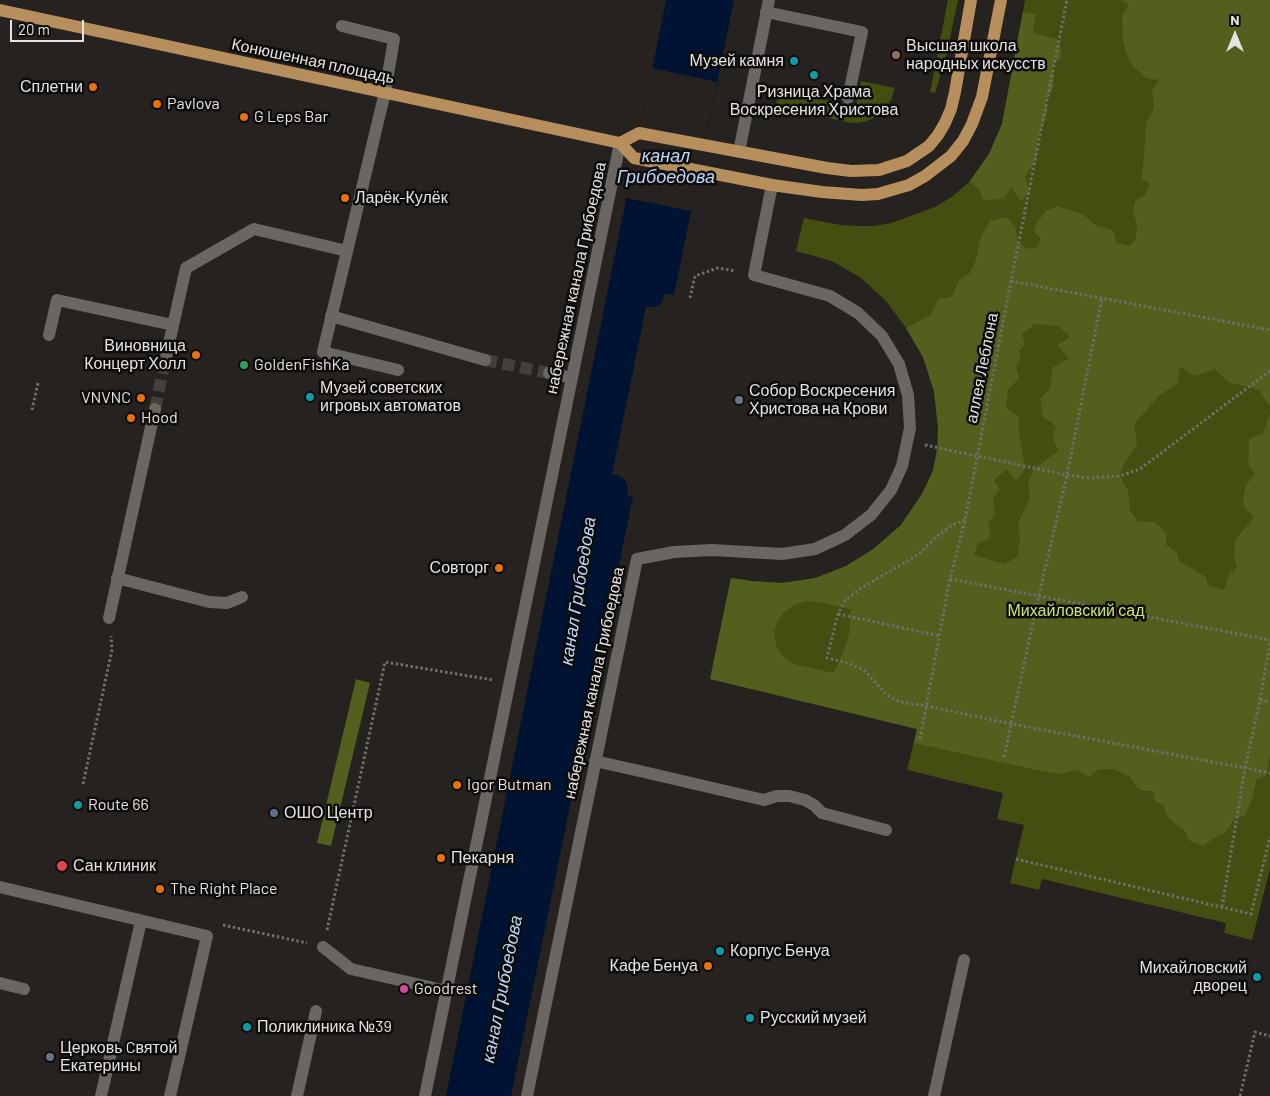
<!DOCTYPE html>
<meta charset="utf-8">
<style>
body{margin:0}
#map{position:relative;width:1270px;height:1096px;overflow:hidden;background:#26221f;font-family:Barlow,sans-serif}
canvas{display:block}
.north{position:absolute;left:1210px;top:10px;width:50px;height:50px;-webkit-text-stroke:4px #0d0c0b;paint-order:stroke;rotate:0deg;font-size:14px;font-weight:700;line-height:20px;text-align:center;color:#e5e3e0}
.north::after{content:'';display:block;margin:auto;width:18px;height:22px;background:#e5e3e0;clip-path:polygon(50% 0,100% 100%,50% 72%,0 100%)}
.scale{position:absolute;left:10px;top:20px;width:74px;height:22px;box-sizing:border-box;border:2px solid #e5e3e0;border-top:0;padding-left:6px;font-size:15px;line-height:18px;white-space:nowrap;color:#e5e3e0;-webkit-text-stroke:4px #0d0c0b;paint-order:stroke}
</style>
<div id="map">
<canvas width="1270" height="1096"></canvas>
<div class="north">N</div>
<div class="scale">20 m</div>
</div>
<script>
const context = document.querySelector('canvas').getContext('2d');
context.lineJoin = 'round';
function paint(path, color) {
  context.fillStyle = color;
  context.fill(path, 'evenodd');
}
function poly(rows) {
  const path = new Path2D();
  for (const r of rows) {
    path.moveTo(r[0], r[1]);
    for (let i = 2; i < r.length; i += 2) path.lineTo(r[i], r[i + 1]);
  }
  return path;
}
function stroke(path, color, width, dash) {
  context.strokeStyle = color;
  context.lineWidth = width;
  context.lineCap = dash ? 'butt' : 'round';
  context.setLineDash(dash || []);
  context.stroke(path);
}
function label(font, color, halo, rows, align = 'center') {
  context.font = font + ' Barlow,sans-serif';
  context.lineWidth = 5;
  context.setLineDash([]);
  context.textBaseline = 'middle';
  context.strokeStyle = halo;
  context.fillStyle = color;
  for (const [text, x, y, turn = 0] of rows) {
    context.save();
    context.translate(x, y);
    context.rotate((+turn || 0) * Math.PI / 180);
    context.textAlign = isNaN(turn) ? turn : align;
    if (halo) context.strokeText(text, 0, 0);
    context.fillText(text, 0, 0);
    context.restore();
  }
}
paint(poly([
 [948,0,958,0,945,61,935,93,930,92],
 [1025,0,1270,0,1270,869,1252,940,1224,933,1226,923,1042,879,1039,890,1010,883,1024,825,997,819,1003,793,907,770,917,729,710,679,731,578,751,581,782,583,815,579,846,566,872,550,901,525,922,494,933,471,937,448,938,427,934,391,923,357,906,328,886,301,861,278,832,261,796,251,804,218,841,225,857,226,874,226,891,223,935,207,953,196,970,181,989,154,1002,124],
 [861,81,895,88,891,100,885,109,877,116,867,121,857,123,846,122,776,106,779,90,856,106]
]), '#434e10');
paint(poly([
 [1121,0,1270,0,1270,407,1259,390,1228,382,1215,369,1194,376,1180,366,1178,383,1160,395,1134,424,1137,444,1123,466,1120,476,1128,491,1130,511,1138,521,1155,522,1166,533,1166,545,1177,553,1179,561,1206,577,1208,585,1224,590,1229,575,1237,567,1234,557,1236,539,1254,517,1244,507,1243,498,1246,485,1255,474,1248,464,1249,454,1249,439,1263,433,1270,413,1270,754,1266,776,1257,779,1252,799,1245,816,1235,818,1225,833,1214,838,1203,846,1190,841,1184,830,1174,823,1167,816,1164,807,1155,800,1153,791,1144,791,1136,787,1130,777,1114,769,1099,769,1089,777,1077,770,1060,774,1036,770,914,743,917,729,710,679,731,578,751,581,782,583,815,578,846,566,872,550,901,525,922,494,933,471,938,447,938,427,934,391,923,357,906,328,930,315,939,299,952,296,959,280,970,273,976,260,981,236,990,221,1007,217,1016,228,1017,242,1028,249,1038,247,1041,239,1034,232,1036,224,1046,211,1057,206,1082,214,1097,226,1113,230,1117,243,1130,246,1136,238,1137,224,1133,211,1136,200,1145,195,1150,184,1141,178,1143,168,1146,123,1154,108,1152,91,1159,80,1146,78,1130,63,1123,42,1122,16,1129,5],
 [1035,324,1058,326,1070,337,1057,345,1069,359,1053,367,1050,388,1040,399,1043,417,1056,426,1053,438,1058,451,1034,469,1028,483,1030,498,1018,523,1020,538,1017,557,1004,564,974,555,978,543,991,538,988,522,995,515,993,499,1000,489,994,480,1007,469,1016,481,1025,469,1019,433,1019,417,1006,408,1008,390,1019,378,1016,366,1021,359,1019,351,1025,344,1022,334],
 [806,601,818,602,850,609,850,631,844,650,834,673,794,664,783,657,776,645,774,633,777,622,784,612,794,605],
 [1023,12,1036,14,1033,28,1034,33,1057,39,1060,44,1062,57,1052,66,1054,76,1053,88,1046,102,1048,111,1037,140,1036,160,1025,177,1029,192,1021,202,1011,187,1004,199,983,200,980,191,970,181,989,154,1002,124],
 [356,679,370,683,331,846,317,843]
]), '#525f1d');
paint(poly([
 [666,0,734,0,674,295,665,293,663,300,660,305,654,307,646,307,612,474,620,476,626,481,628,488,627,495,633,496,511,1096,446,1096]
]), '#001332');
paint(poly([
 [652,68,717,82,691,211,626,198]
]), '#26221f');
stroke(poly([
 [485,360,549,373],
 [155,409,165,361]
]), '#433f3c', 12, [12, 6]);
stroke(poly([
 [1011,281,1270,330],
 [690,298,695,276,718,268,736,271],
 [32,410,38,383],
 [925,445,1067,475,1090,478,1120,476,1140,469,1270,371],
 [965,520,952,525,935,538,919,554,863,587,845,600,838,614,827,658,848,663,864,670,886,694,900,702,927,706,1012,724,1245,768,1260,700,1270,643],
 [950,579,1270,640],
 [838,614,940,636],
 [1260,700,1270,702],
 [920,739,950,579,965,520,1011,281,1067,0],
 [1004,757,1039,595,1067,475,1102,298],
 [83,784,112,650,111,636],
 [1016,859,1251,914,1270,837],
 [1222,907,1245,768,1270,773],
 [223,925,307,943],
 [327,930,385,662,493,680],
 [1240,1096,1255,1032,1270,1036]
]), '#706d6a', 3, [2.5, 2.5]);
stroke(poly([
 [766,12,862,32,848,98],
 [342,26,394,39,385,92,323,352,398,370],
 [739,152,769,0],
 [331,316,485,360],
 [49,335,57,300,173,325],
 [165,361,186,268,254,229,347,251],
 [549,373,572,378],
 [117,578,209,602,227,603,242,597],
 [109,618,155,409],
 [595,761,644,772,764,800,777,796,789,796,805,800,814,805,822,813,886,830],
 [0,887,207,936,170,1096],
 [323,947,351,969,447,991],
 [0,983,24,989],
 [101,1096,141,921],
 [297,1096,316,1011],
 [425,1096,620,143],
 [527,1096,637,559,674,552,712,550,782,554,815,549,845,535,871,515,891,490,902,466,910,428,908,395,899,364,882,336,858,313,830,296,754,275,772,185],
 [934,1096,964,960]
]), '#6a6662', 12);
stroke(poly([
 [0,10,620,143],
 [620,143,634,158,772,185,822,192,862,195,878,194,909,185,925,176,951,156,963,141,972,124,982,97,1001,0],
 [620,143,639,133,827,168,851,171,879,170,907,161,929,146,938,135,945,123,951,109,955,92,971,0]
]), '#b68f5d', 12);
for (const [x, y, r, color] of [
 [896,55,5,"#8d6e63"],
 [794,61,5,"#0f9aa8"],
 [814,75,5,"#0f9aa8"],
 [93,87,5,"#e8710a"],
 [157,104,5,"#e8710a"],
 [244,117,5,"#e8710a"],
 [345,198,5,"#e8710a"],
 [196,355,5,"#e8710a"],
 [244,365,5,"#2e9e5b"],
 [310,397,5,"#0f9aa8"],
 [141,398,5,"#e8710a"],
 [739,400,5,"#6b7280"],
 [131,418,5,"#e8710a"],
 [499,568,5,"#e8710a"],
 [457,785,5,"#e8710a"],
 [78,805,5,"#0f9aa8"],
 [274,813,5,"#5c6f8a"],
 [441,858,5,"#e8710a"],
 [62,866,6,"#e0444e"],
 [160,889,5,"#e8710a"],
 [720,951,5,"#0f9aa8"],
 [708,966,5,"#e8710a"],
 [1257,977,5,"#0f9aa8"],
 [404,989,5,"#d1479c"],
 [750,1018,5,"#0f9aa8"],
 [247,1027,5,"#0f9aa8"],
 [50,1057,5,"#6b7280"]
]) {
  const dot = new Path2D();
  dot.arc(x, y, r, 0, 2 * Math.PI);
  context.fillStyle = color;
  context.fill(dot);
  stroke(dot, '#0d0c0b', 2);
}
label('16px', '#e5e3e0', '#0d0c0b', [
 ["Высшая школа",906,46],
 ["народных искусств",906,64],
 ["Музей камня",784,61,"right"],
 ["Сплетни",83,87,"right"],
 ["Ризница Храма",814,92,"center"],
 ["Воскресения Христова",814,110,"center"],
 ["Pavlova",167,104],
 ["G Leps Bar",254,117],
 ["Ларёк-Кулёк",355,198],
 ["Виновница",186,346,"right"],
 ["Концерт Холл",186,364,"right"],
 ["GoldenFishKa",254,365],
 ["Музей советских",320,388],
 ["игровых автоматов",320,406],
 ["Собор Воскресения",749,391],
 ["Христова на Крови",749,409],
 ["VNVNC",131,398,"right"],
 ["Hood",141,418],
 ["Совторг",489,568,"right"],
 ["Igor Butman",467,785],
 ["Route 66",88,805],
 ["ОШО Центр",284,813],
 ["Пекарня",451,858],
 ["Сан клиник",73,866],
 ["The Right Place",170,889],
 ["Корпус Бенуа",730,951],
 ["Кафе Бенуа",698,966,"right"],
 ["Михайловский",1247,968,"right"],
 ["дворец",1247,986,"right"],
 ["Goodrest",414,989],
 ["Русский музей",760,1018],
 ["Поликлиника №39",257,1027],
 ["Церковь Cвятой",60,1048],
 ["Екатерины",60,1066]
], 'left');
label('16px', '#e5e3e0', '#0d0c0b', [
 ["Конюшенная площадь",313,61,12],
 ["набережная канала Грибоедова",576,278,-78],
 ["аллея Леблона",982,368,-79],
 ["набережная канала Грибоедова",594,683,-78]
]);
label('16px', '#cce572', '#0d0c0b', [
 ["Михайловский сад",1076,611]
]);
label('italic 18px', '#bdd7fb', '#0d0c0b', [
 ["канал",666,156],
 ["Грибоедова",666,177],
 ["канал Грибоедова",578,591,-81],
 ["канал Грибоедова",502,989,-79]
]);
</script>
